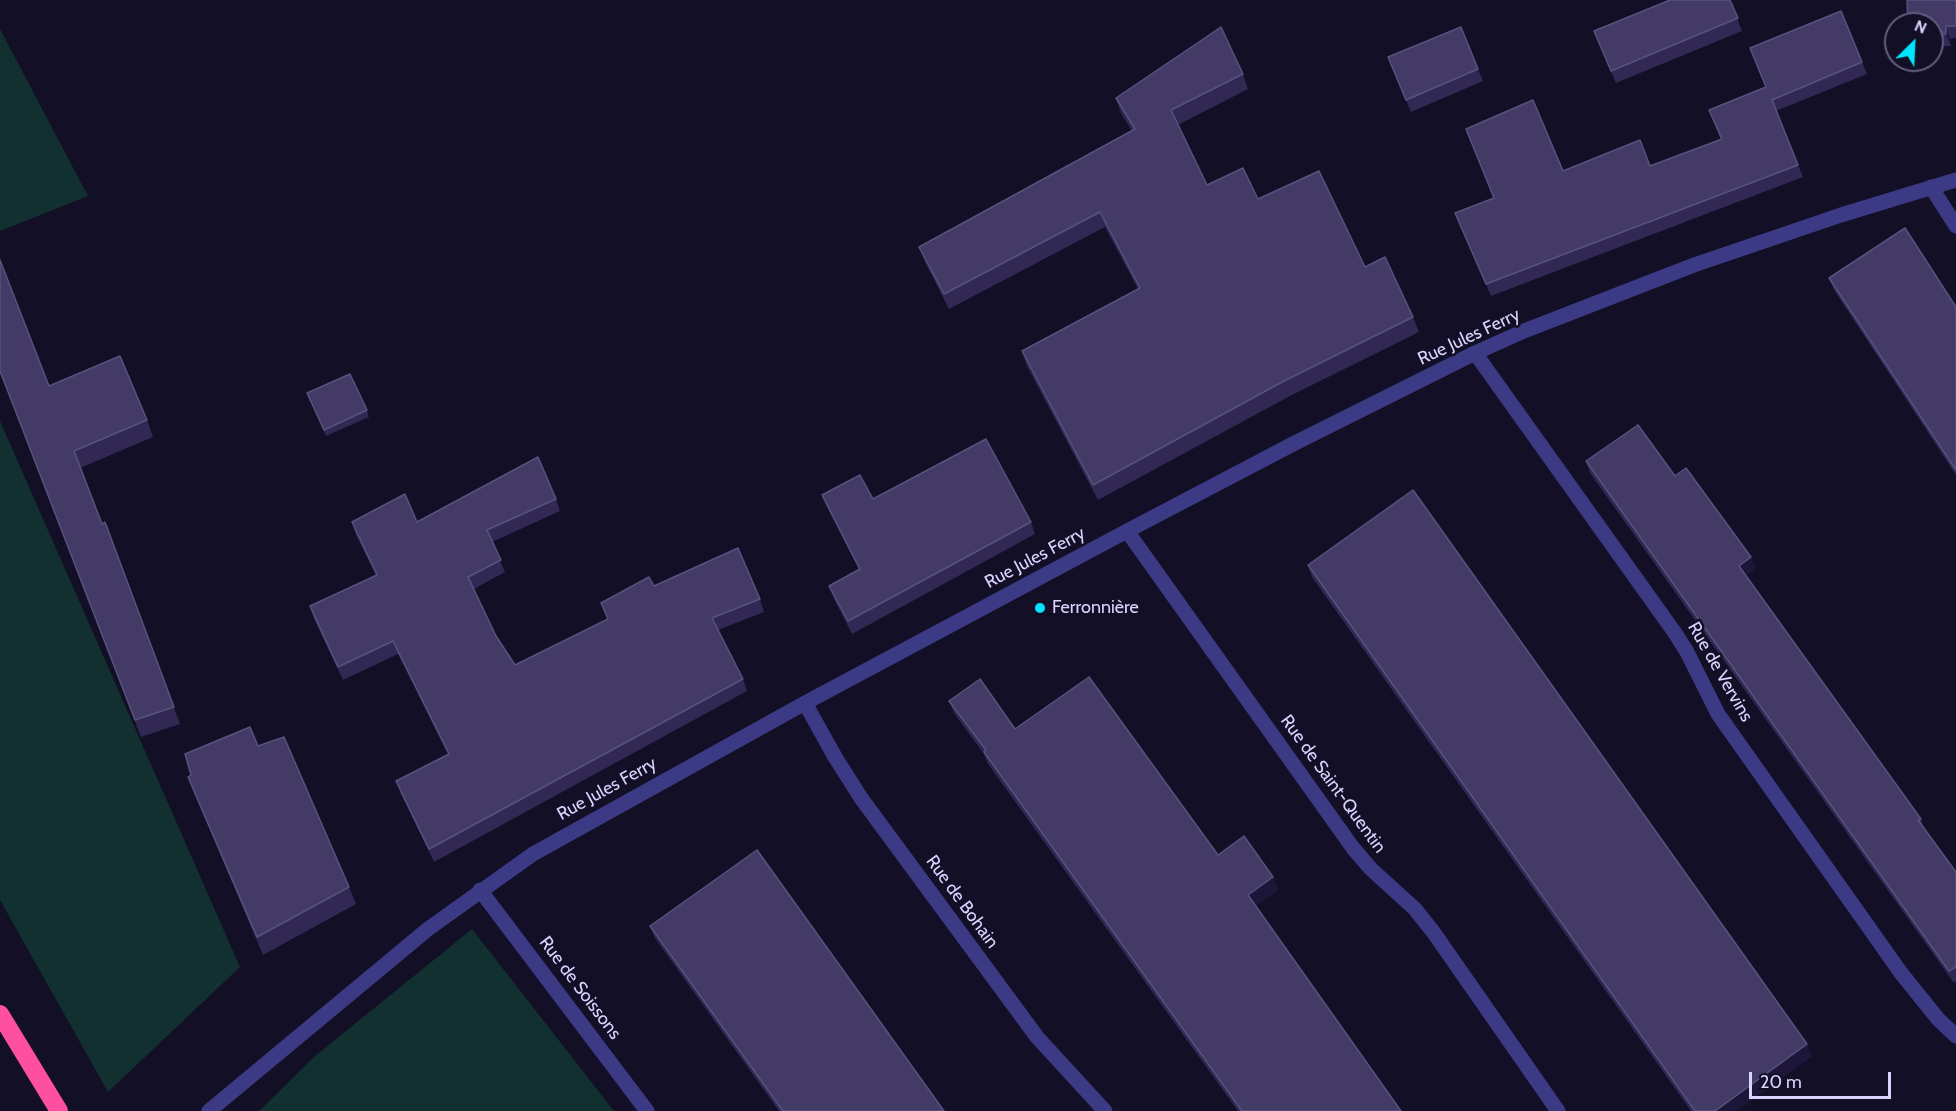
<!DOCTYPE html>
<meta charset="utf-8">
<style>
body{margin:0}
#map{position:relative;width:1956px;height:1111px;overflow:hidden;background:#130f26;font-family:Cabin,sans-serif}
canvas{display:block}
.north{position:absolute;left:1884px;top:12px;width:60px;height:60px;box-sizing:border-box;background:#130f26;border:2px solid #625e7d;border-radius:50%;rotate:24deg;font-size:16px;font-weight:700;line-height:24px;text-align:center;color:#d9d4ff}
.north::after{content:'';display:block;margin:auto;width:21px;height:27px;background:#00e5ff;clip-path:polygon(50% 0,100% 100%,50% 72%,0 100%)}
.scale{position:absolute;left:1749px;top:1072px;width:142px;height:27px;box-sizing:border-box;border:3px solid #d9d4ff;border-top:0;padding-left:8px;font-size:18px;line-height:21px;white-space:nowrap;color:#d9d4ff;-webkit-text-stroke:4px #130f26;paint-order:stroke}
</style>
<div id="map">
<canvas width="1956" height="1111"></canvas>
<div class="north">N</div>
<div class="scale">20 m</div>
</div>
<script>
const context = document.querySelector('canvas').getContext('2d');
context.lineJoin = 'round';
function paint(path, color) {
  context.fillStyle = color;
  context.fill(path, 'evenodd');
}
function poly(rows) {
  const path = new Path2D();
  for (const r of rows) {
    path.moveTo(r[0], r[1]);
    for (let i = 2; i < r.length; i += 2) path.lineTo(r[i], r[i + 1]);
  }
  return path;
}
function stroke(path, color, width, dash) {
  context.strokeStyle = color;
  context.lineWidth = width;
  context.lineCap = dash ? 'butt' : 'round';
  context.setLineDash(dash || []);
  context.stroke(path);
}
function label(font, color, halo, rows, align = 'center') {
  context.font = font + ' Cabin,sans-serif';
  context.lineWidth = 5;
  context.setLineDash([]);
  context.textBaseline = 'middle';
  context.strokeStyle = halo;
  context.fillStyle = color;
  for (const [text, x, y, turn = 0] of rows) {
    context.save();
    context.translate(x, y);
    context.rotate((+turn || 0) * Math.PI / 180);
    context.textAlign = isNaN(turn) ? turn : align;
    if (halo) context.strokeText(text, 0, 0);
    context.fillText(text, 0, 0);
    context.restore();
  }
}
paint(poly([
 [0,29,88,196,0,231],
 [0,421,240,967,108,1092,0,900],
 [472,929,614,1111,259,1111,315,1056]
]), '#12302f');
stroke(poly([
 [1931,187,1956,226],
 [1475,353,1675,633,1687,652,1718,714,1901,973,1938,1019,1956,1036],
 [1127,531,1353,848,1371,869,1415,909,1434,933,1558,1111],
 [805,703,835,757,861,798,1037,1037,1105,1111],
 [480,890,647,1111],
 [209,1111,428,929,533,854,805,703,1127,531,1293,444,1475,353,1524,331,1694,265,1841,215,1956,180]
]), '#3d3a85', 15);
stroke(poly([
 [0,1014,59,1111]
]), '#ff4fa3', 18);
paint(poly([
 [1730,0,1742,31,1616,83,1594,31],
 [1956,0,1956,38,1950,39,1951,46,1932,47,1932,24],
 [1750,48,1862,62,1867,74,1776,111,1803,177,1491,296,1455,213,1563,171,1650,166,1721,140,1709,110,1766,87],
 [1388,57,1478,69,1483,81,1411,112],
 [1243,74,1248,89,1178,125,1207,185,1258,199,1365,267,1413,317,1419,332,1290,396,1098,500,1027,366,1022,351,1138,289,1105,227,949,309,925,262,919,247,1132,131,1121,113,1116,98],
 [1829,278,1956,307,1956,475,1834,290],
 [0,372,49,386,147,420,153,437,80,468,102,524,105,522,180,724,141,737],
 [307,393,367,410,369,417,326,436],
 [1586,461,1675,476,1751,557,1755,569,1746,575,1921,819,1924,828,1956,872,1956,981,1954,983,1590,473],
 [822,495,873,499,1031,522,1035,534,852,634,834,599,829,586,859,570,827,507],
 [556,499,560,511,492,542,505,572,474,589,496,636,515,665,608,620,601,603,654,586,760,599,764,612,718,630,743,679,747,691,434,862,401,794,396,781,448,754,398,654,343,680,314,619,310,606,376,575,356,535,352,522,417,522],
 [1308,565,1812,1056,1736,1111,1691,1111,1312,577],
 [949,701,1015,729,1218,855,1273,877,1278,890,1255,906,1401,1111,1238,1111,988,764,984,754,954,713],
 [258,746,349,887,356,904,263,955,195,795,188,777],
 [650,926,944,1111,779,1111,655,938]
]), '#312854');
paint(poly([
 [1946,26,1950,39,1951,46,1946,34],
 [1751,557,1755,569,1743,577,1739,566],
 [1273,877,1278,890,1252,908,1248,895],
 [1807,1044,1812,1056,1736,1111,1715,1111]
]), '#1d163a');
const building = poly([
 [1670,0,1730,0,1738,18,1611,71,1594,31,1670,0],
 [1907,0,1956,0,1956,26,1946,26,1946,34,1932,34,1932,24,1908,24,1907,0],
 [1841,11,1862,62,1772,100,1798,165,1486,284,1455,213,1494,198,1466,129,1533,100,1563,171,1640,140,1650,166,1722,139,1709,110,1766,87,1750,48,1841,11],
 [1221,27,1243,74,1171,110,1207,185,1243,168,1258,199,1319,171,1365,267,1385,257,1413,317,1284,381,1093,485,1022,351,1140,288,1100,212,944,294,919,247,1135,129,1116,98,1221,27],
 [1461,27,1478,69,1406,100,1388,57,1461,27],
 [1905,228,1956,307,1956,470,1829,278,1905,228],
 [0,260,49,386,120,356,147,420,74,451,102,524,105,522,174,707,135,720,0,371,0,260],
 [350,374,367,410,324,430,307,393,350,374],
 [1638,425,1675,476,1686,468,1751,557,1739,566,1921,819,1918,820,1956,872,1956,967,1949,971,1586,461,1638,425],
 [986,439,1031,522,848,621,829,586,860,569,822,495,860,475,873,499,986,439],
 [538,457,556,499,487,530,501,560,468,577,496,636,515,665,608,619,601,603,649,577,654,586,738,548,760,599,712,618,743,679,429,849,396,781,449,754,393,641,338,667,310,606,377,575,352,522,405,494,417,522,538,457],
 [1413,490,1807,1044,1715,1111,1695,1111,1308,565,1413,490],
 [1089,677,1218,855,1244,836,1273,877,1248,895,1401,1111,1242,1111,984,752,986,750,949,701,980,679,1015,729,1089,677],
 [250,727,258,746,284,737,349,887,257,937,188,777,191,775,185,754,250,727],
 [757,850,944,1111,783,1111,650,926,757,850]
]);
paint(building, '#433a66');
stroke(building, '#5a527e', 1.5);
for (const [x, y, r, color] of [
 [1040,608,6,"#00e5ff"]
]) {
  const dot = new Path2D();
  dot.arc(x, y, r, 0, 2 * Math.PI);
  context.fillStyle = color;
  context.fill(dot);
  stroke(dot, '#130f26', 2);
}
label('18px', '#d9d4ff', '#130f26', [
 ["Rue Jules Ferry",1469,337,-25],
 ["Rue Jules Ferry",1035,558,-28],
 ["Rue de Vervins",1720,672,60],
 ["Rue de Saint-Quentin",1333,784,54],
 ["Rue Jules Ferry",607,789,-29],
 ["Rue de Bohain",962,902,54],
 ["Rue de Soissons",580,988,53]
]);
label('18px', '#d9d4ff', '#130f26', [
 ["Ferronnière",1052,608]
], 'left');
</script>
